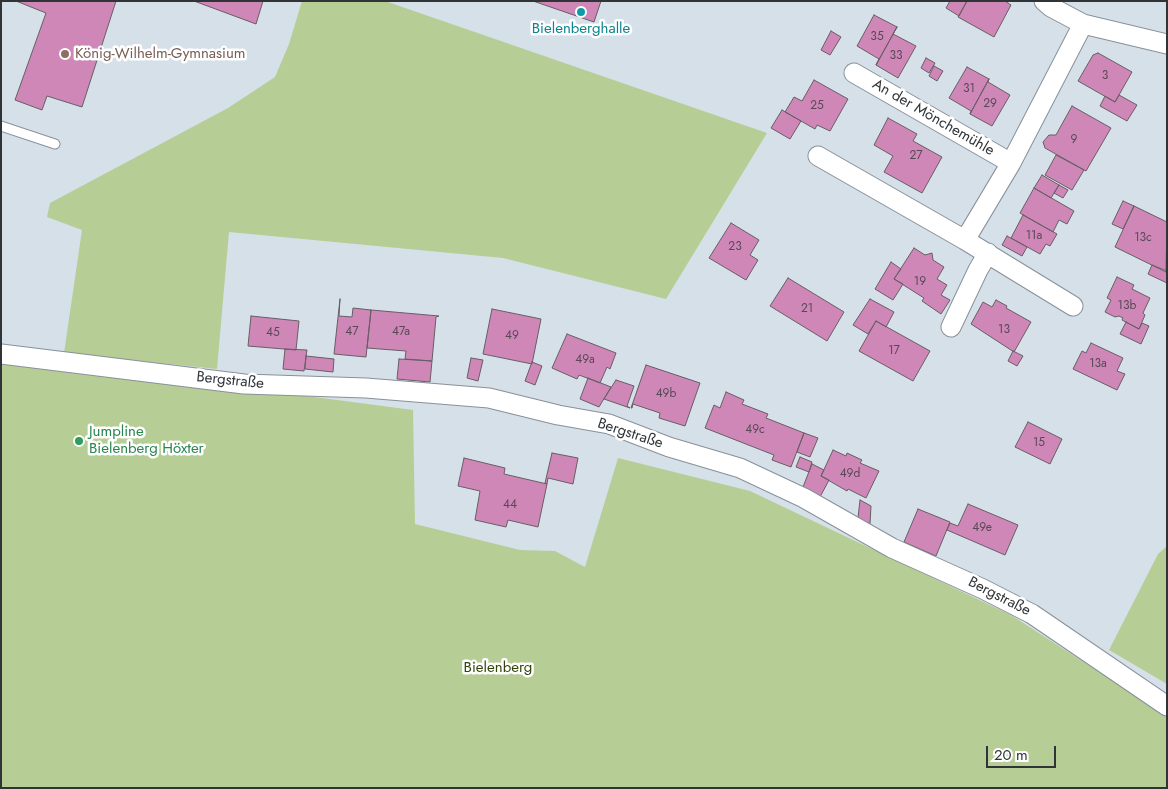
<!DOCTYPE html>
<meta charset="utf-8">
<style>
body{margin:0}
#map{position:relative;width:1168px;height:789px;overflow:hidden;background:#d6e0e9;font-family:Jost,sans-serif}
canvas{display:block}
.frame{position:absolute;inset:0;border:2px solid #303437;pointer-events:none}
.scale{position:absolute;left:986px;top:746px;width:70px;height:22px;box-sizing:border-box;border:2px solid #303437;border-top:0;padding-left:6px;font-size:15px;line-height:18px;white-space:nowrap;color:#303437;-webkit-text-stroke:4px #fff;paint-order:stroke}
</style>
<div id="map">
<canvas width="1168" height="789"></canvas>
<div class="frame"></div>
<div class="scale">20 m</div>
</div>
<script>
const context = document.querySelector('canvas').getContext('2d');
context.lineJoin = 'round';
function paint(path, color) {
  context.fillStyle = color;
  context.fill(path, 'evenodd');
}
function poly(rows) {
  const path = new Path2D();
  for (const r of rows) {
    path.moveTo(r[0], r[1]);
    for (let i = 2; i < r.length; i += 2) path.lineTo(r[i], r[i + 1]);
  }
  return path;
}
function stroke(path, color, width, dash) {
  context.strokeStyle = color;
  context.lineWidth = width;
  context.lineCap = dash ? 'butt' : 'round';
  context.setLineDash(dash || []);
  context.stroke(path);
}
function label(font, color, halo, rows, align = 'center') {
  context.font = font + ' Jost,sans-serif';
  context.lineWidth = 5;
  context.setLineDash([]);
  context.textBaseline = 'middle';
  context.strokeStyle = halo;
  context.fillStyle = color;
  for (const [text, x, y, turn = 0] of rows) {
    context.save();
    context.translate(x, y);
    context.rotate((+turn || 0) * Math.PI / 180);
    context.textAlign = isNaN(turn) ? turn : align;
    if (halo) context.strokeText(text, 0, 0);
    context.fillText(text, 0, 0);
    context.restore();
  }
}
paint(poly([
 [302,1,385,1,767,133,666,299,503,258,229,232,217,369,64,353,82,230,47,217,50,203,228,108,275,77,289,44],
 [1,360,155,376,413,410,415,524,520,550,555,551,585,567,618,458,750,491,1011,615,1167,716,1167,788,1,788],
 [1167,546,1167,684,1109,650,1158,554]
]), '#b6ce95');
const building = poly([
 [16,1,116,1,82,107,47,96,42,110,15,100,46,13,16,1],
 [194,1,263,1,256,24,194,1],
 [533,1,601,1,594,22,533,1],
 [950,1,967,1,959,16,946,8,950,1],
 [967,1,1005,1,1011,5,994,37,958,17,967,1],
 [874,15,897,27,876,65,879,59,857,46,874,15],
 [897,27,893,34,916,46,898,78,876,65,897,27],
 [831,31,841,37,830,55,821,50,831,31],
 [1098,53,1132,72,1115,102,1078,81,1093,55,1098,53],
 [926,58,935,63,929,73,921,68,926,58],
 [934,66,943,71,937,81,929,76,934,66],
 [967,67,989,79,970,114,971,111,949,98,967,67],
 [989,79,988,82,1010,95,992,126,970,114,989,79],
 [814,80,848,99,830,131,817,125,815,129,785,112,794,97,802,101,814,80],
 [1119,95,1137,105,1127,121,1100,106,1105,96,1115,102,1119,95],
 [1072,106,1111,128,1086,171,1045,148,1043,142,1049,135,1056,135,1072,106],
 [782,110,801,121,790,139,771,128,782,110],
 [888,118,917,134,913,141,942,157,922,193,884,172,893,156,874,145,888,118],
 [1056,155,1084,170,1072,190,1045,175,1056,155],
 [1042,175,1059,185,1051,198,1034,188,1042,175],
 [1059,185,1068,190,1063,198,1054,193,1059,185],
 [1034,188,1074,211,1067,224,1059,220,1053,232,1020,213,1034,188],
 [1123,201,1134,206,1123,229,1112,224,1123,201],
 [1134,206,1167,222,1166,272,1115,247,1134,206],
 [1023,215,1057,234,1050,246,1046,244,1040,254,1011,238,1023,215],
 [731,223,759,240,750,255,758,260,746,280,709,258,731,223],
 [1007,236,1027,247,1022,256,1002,245,1007,236],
 [914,248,925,255,932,253,933,260,944,267,937,279,947,285,941,295,950,300,941,314,922,301,924,298,894,279,914,248],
 [891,262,901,269,894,279,903,284,893,300,875,289,891,262],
 [1152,265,1167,271,1167,283,1148,274,1152,265],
 [1117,277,1134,285,1132,289,1150,298,1143,313,1145,315,1139,329,1122,320,1123,318,1119,316,1115,317,1105,312,1111,300,1107,298,1117,277],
 [788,278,844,312,827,341,770,306,788,278],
 [340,299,339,316,352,317,353,308,371,310,366,357,334,354,340,299],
 [870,299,894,312,886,327,876,321,868,334,853,325,870,299],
 [996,300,1007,306,1006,308,1031,322,1014,352,971,324,983,302,992,307,996,300],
 [492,309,541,319,532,364,483,354,492,309],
 [371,310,439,316,436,317,432,361,405,359,406,351,367,348,371,310],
 [251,316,299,321,296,350,248,346,251,316],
 [876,321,930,351,913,381,859,351,876,321],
 [1126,322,1139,329,1142,323,1149,326,1141,344,1120,334,1126,322],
 [567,334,616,353,610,369,607,367,600,383,579,375,577,379,552,368,567,334],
 [1091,343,1123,358,1117,371,1125,374,1117,390,1073,369,1082,351,1086,353,1091,343],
 [285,349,307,350,304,371,283,369,285,349],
 [1013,351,1023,356,1017,366,1008,361,1013,351],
 [306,356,334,359,333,372,305,369,306,356],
 [471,358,483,360,478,381,467,378,471,358],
 [399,359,432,361,430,382,397,379,399,359],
 [532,362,542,366,535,385,525,381,532,362],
 [646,365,700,383,685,426,659,418,660,413,633,404,632,408,631,408,646,365],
 [588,378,611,387,599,407,580,399,588,378],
 [616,380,634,386,627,406,630,408,604,399,616,380],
 [726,392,744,400,742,404,768,414,766,418,804,433,791,467,772,460,774,455,705,428,714,405,720,408,726,392],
 [1028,422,1062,439,1050,464,1015,447,1028,422],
 [804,433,818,438,810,457,797,452,804,433],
 [833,450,846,456,847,453,862,460,860,463,879,471,866,498,848,489,847,491,821,476,833,450],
 [552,453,578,458,573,484,548,478,547,484,545,483,552,453],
 [800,457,812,462,809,472,796,467,800,457],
 [464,458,505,468,504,474,547,484,538,527,508,520,506,527,475,520,480,491,458,486,464,458],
 [812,464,824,470,821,476,829,480,820,497,803,487,812,464],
 [860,500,871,506,870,524,858,518,860,500],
 [968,504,1018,525,1005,555,947,530,950,523,958,526,968,504],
 [918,509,950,522,936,556,904,542,918,509]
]);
paint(building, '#cf87b8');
stroke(building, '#675d64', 1);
const service = poly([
 [1,126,55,144]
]);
const minor = poly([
 [1044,1,1051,7,1083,24,1167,44],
 [854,73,1011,163],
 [818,156,965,240,1011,163,1083,24],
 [965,240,1073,306],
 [951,327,978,270,988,253],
 [1,354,244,384,366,388,489,398,558,415,609,424,669,447,740,468,804,498,892,548,983,589,1032,614,1167,706]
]);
stroke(service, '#889199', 11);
stroke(minor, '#889199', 21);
stroke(service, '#fff', 9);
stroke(minor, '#fff', 19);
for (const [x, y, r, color] of [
 [581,12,5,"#0f9aa8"],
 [65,54,5,"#8d6e63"],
 [79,441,5,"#2e9e5b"]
]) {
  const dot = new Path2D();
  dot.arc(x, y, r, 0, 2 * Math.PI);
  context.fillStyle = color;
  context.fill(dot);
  stroke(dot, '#fff', 2);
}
label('12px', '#584957', null, [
 ["35",877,37],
 ["33",896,56],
 ["3",1105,76],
 ["31",969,89],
 ["29",990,104],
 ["25",817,106],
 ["9",1074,140],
 ["27",916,156],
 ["11a",1034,236],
 ["13c",1143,238],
 ["23",735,247],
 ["19",920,282],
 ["13b",1127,306],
 ["21",807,309],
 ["13",1004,330],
 ["47",352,332],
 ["47a",401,332],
 ["45",273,333],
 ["49",512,336],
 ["17",894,351],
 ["49a",585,360],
 ["13a",1098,364],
 ["49b",666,394],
 ["49c",755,430],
 ["15",1039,443],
 ["49d",850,474],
 ["44",510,505],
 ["49e",982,528]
]);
label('15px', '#0d838f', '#fff', [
 ["Bielenberghalle",581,29]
]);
label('15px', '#785e54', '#fff', [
 ["König-Wilhelm-Gymnasium",75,54]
], 'left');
label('15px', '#303437', '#fff', [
 ["An der Mönchemühle",933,118,30],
 ["Bergstraße",230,381,6],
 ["Bergstraße",630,434,18],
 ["Bergstraße",999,597,27]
]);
label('15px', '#27864d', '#fff', [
 ["Jumpline",89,432],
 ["Bielenberg Höxter",89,449]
], 'left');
label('15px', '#314309', '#fff', [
 ["Bielenberg",498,668]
]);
</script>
